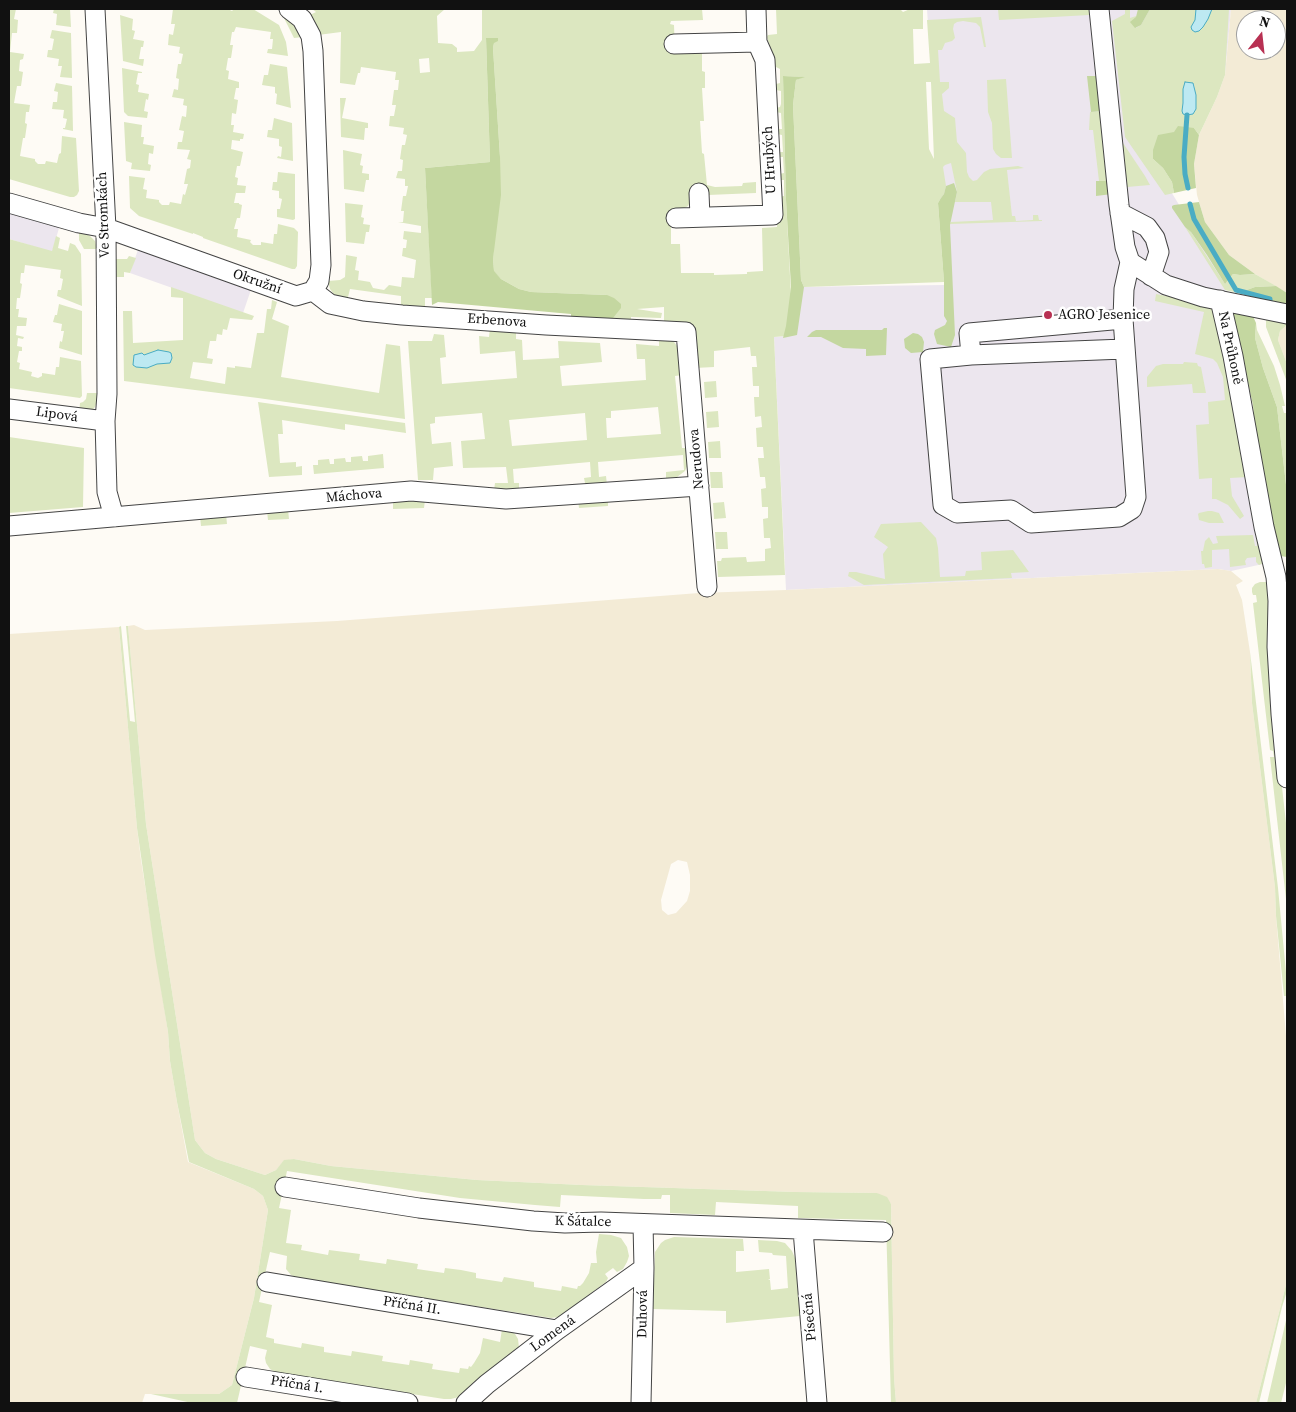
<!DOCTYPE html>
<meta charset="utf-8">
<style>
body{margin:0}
#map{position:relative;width:1296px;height:1412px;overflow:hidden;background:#fefbf5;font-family:"Source Serif 4",serif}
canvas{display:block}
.frame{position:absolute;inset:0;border:10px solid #111;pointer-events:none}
.north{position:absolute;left:1236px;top:10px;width:50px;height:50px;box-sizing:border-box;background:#fff;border:1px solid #a0a0a0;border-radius:50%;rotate:16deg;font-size:14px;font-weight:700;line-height:20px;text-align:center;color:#111}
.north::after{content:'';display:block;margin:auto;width:18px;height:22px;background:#b83153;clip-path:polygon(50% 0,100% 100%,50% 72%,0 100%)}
</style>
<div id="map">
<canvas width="1296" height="1412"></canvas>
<div class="frame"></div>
<div class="north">N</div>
</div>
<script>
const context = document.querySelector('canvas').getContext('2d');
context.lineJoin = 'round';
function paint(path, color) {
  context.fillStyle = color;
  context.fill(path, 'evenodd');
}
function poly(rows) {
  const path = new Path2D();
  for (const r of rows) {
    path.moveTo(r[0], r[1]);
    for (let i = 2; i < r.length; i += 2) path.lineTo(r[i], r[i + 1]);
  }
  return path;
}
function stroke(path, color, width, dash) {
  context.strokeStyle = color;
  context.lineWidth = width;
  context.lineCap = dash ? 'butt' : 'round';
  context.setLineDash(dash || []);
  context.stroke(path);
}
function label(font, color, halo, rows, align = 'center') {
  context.font = font + ' "Source Serif 4",serif';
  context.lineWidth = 5;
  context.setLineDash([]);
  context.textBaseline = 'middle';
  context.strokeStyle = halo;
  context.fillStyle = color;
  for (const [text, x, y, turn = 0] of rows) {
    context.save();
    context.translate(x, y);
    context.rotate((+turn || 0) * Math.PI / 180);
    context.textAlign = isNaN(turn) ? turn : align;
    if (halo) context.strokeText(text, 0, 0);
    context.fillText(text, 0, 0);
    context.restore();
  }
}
paint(poly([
 [927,9,1231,9,1225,75,1146,151,1229,286,1220,300,1272,562,1231,571,1218,569,786,590,774,337,797,335,791,287,945,285],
 [9,203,62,218,52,252,9,239],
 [141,241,254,281,243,313,130,273]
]), '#ece6ee');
paint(poly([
 [1231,9,1287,9,1287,293,1255,274,1229,255,1205,222,1197,195,1194,164,1199,135,1217,97,1225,75],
 [1246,20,1276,20,1276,50,1246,50],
 [1287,325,1287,364,1278,340,1280,331],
 [1218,569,1231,571,1243,581,1236,585,1242,600,1250,652,1252,703,1275,887,1276,916,1287,1048,1287,1281,1256,1403,896,1403,894,1378,891,1204,877,1193,795,1192,582,1185,477,1180,331,1166,294,1159,284,1161,276,1170,265,1175,216,1159,205,1153,195,1140,146,824,128,626,134,625,145,630,337,621,699,593,786,590],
 [678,860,687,862,690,875,690,891,687,901,676,913,668,915,662,910,661,900,671,864],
 [119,627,137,828,141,860,168,1032,170,1061,177,1102,188,1162,254,1189,263,1196,268,1210,254,1298,232,1385,219,1394,145,1394,142,1403,9,1403,9,634]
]), '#f3ebd6');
paint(poly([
 [9,9,16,9,14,19,18,20,17,33,12,33,10,52,24,54,23,59,20,60,19,71,23,72,21,86,17,86,14,103,30,105,29,112,26,112,25,123,27,124,25,138,23,138,20,156,35,159,35,161,38,164,45,164,46,161,57,163,59,154,61,153,62,136,76,138,79,191,77,195,74,197,70,197,9,179],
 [54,9,70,9,71,27,56,25,57,14,53,13],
 [173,9,228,9,232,11,234,9,253,9,279,25,286,42,288,56,267,53,268,49,272,49,273,39,270,39,271,32,236,27,234,32,232,32,230,45,233,45,231,58,228,58,226,70,229,71,228,79,239,82,239,88,236,88,234,99,238,100,236,114,232,113,231,125,234,125,233,132,244,134,243,139,240,139,240,141,232,140,231,149,243,152,240,166,237,166,235,177,238,178,237,185,246,186,245,193,236,193,234,203,239,203,239,204,242,205,240,218,237,218,234,229,238,229,237,237,251,240,250,242,253,245,261,245,261,242,273,244,274,234,277,234,278,224,294,228,298,232,297,266,295,269,292,269,203,238,203,237,193,233,193,234,139,216,130,208,129,176,145,178,143,189,147,190,146,198,159,200,159,202,162,205,169,205,170,202,181,204,183,194,185,195,188,184,184,184,187,169,190,168,191,160,187,159,190,150,177,149,178,142,182,142,184,131,179,130,182,116,186,117,187,106,183,105,184,99,172,97,174,89,178,90,179,79,176,78,178,64,181,64,183,54,179,53,180,47,168,45,169,34,173,35,175,24,171,24],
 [312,9,445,9,437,16,438,43,452,44,457,48,457,52,474,51,482,40,482,9,702,9,703,20,671,21,670,24,674,25,675,53,702,52,702,71,705,72,705,88,702,88,704,121,700,121,702,153,704,154,707,185,715,187,742,186,743,183,756,182,756,193,708,195,691,201,688,206,681,210,671,211,671,244,680,244,681,273,714,273,714,275,747,274,747,272,763,271,762,228,777,227,779,197,784,196,784,180,780,180,779,174,784,173,783,157,779,157,778,152,783,152,782,135,777,134,778,129,782,129,781,113,776,112,776,108,780,107,781,104,781,91,776,90,775,87,776,84,780,83,780,69,774,66,773,57,767,37,768,35,777,34,776,9,900,9,903,12,910,9,923,9,923,29,913,29,914,64,930,63,927,20,981,17,986,47,984,47,980,27,976,23,963,21,957,22,954,24,953,29,955,38,952,41,945,43,942,50,938,50,940,82,949,82,949,88,942,94,944,111,955,118,957,142,966,153,967,172,969,177,973,181,977,180,984,172,990,169,1018,166,1024,168,1007,170,1012,216,1015,216,1016,221,1033,220,1033,215,1038,215,1039,220,1042,220,1042,221,950,224,951,222,993,220,991,202,955,202,957,192,951,163,945,165,943,167,946,186,944,194,941,198,938,203,944,282,804,287,801,280,793,105,796,80,803,77,783,76,786,200,791,295,797,335,774,337,785,575,718,577,717,561,721,561,722,558,746,557,747,562,765,561,765,549,771,548,770,538,764,538,763,519,768,518,768,507,762,507,761,489,766,488,765,477,760,477,758,458,764,458,763,447,757,447,756,428,762,427,761,416,755,417,754,397,759,397,759,386,753,386,752,367,757,367,756,356,751,356,750,347,714,351,714,367,695,368,692,326,664,324,664,307,637,309,662,313,661,318,631,317,631,322,602,321,607,295,531,292,519,289,501,279,494,272,493,259,500,157,493,48,494,43,486,38,490,162,425,168,432,298,425,298,425,309,401,307,401,296,350,289,347,301,336,297,330,289,328,281,340,280,345,277,346,255,357,257,355,270,359,271,358,280,370,282,373,288,384,290,389,285,401,287,402,277,414,278,416,260,402,256,403,248,406,248,407,240,403,239,404,231,421,233,421,226,398,222,403,222,404,211,401,211,403,196,406,196,408,186,405,186,405,179,396,178,398,171,402,171,403,160,400,159,402,145,405,145,407,135,403,134,404,128,389,126,390,116,394,116,396,105,392,105,394,90,398,90,399,80,395,80,396,72,361,67,360,73,358,73,355,85,340,83,341,32,318,35,308,16,316,12],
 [429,58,430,72,420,73,419,59],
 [926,82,931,82,934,159,929,149],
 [998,9,1089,9,1089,15,999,20],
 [1125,9,1130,9,1130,18,1136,16,1136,28,1141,25,1150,9,1229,9,1225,75,1217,97,1199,135,1194,128,1174,132,1153,159,1163,168,1172,182,1174,193,1165,195,1125,137,1112,21,1125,14],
 [1185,83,1194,84,1196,101,1182,111,1183,103,1183,89],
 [120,15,133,19,132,30,135,31,133,39,144,41,143,47,141,47,139,59,144,59,143,66,123,61],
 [286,15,294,21,303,37,294,38,284,18],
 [52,30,71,33,72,78,60,77,62,66,58,66,59,59,47,57,48,50,52,50,54,39,50,38],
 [270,64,287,67,291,108,276,104,277,94,275,93,275,87,262,85,264,75,268,75],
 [122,68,142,72,142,73,138,73,136,84,139,85,138,92,149,94,148,100,146,99,144,111,148,112,147,118,128,116,124,112],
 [1006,79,1012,158,1001,158,996,154,993,149,992,123,988,112,987,80],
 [56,83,72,86,73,131,63,129,63,128,65,128,67,119,63,118,64,110,52,109,53,102,57,102,58,92,54,91],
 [340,98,346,98,342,118,368,123,368,128,365,128,364,140,341,137],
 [1101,111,1110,177,1105,181,1099,181,1093,130,1089,130,1090,112],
 [274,118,292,123,293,161,277,158,278,156,281,157,282,147,279,146,279,139,267,137,268,130,272,130],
 [124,122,142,125,141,137,144,137,143,144,154,146,153,154,149,153,148,164,151,165,150,171,131,169,132,163,126,161],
 [1121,140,1145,176,1150,185,1127,187],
 [343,150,362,154,360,165,363,166,362,173,369,174,369,180,366,180,364,192,344,189],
 [278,172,295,174,295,219,293,220,277,217,277,209,280,209,282,199,279,198,279,191,272,190,273,182,277,182],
 [345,203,363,205,361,217,364,218,363,224,370,225,369,232,366,232,364,244,346,242],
 [1185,227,1191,232,1225,284,1233,274,1240,275,1255,274,1276,286,1255,287,1244,291,1243,294,1225,290],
 [79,231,90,236,95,241,97,249,84,249,79,240],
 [56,236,60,238,58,248,68,251,70,243,75,245,81,254,82,306,57,296,58,290,61,290,63,279,60,278,61,270,25,265,24,273,21,273,20,283,22,284,20,298,17,298,16,309,19,309,18,317,27,318,26,326,17,326,16,335,24,337,23,339,18,338,17,346,22,347,22,351,19,351,17,362,20,363,19,369,32,372,31,376,38,378,42,376,42,373,55,375,56,367,59,367,60,357,81,361,82,396,80,398,9,388,9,239,52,251],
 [129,256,136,258,130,273,124,272,124,277,112,277,112,259,127,259],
 [171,287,254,316,252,320,230,318,227,330,223,329,222,335,217,334,216,341,210,341,207,358,213,359,212,364,193,362,190,378,225,384,227,367,235,368,235,366,251,368,257,333,264,333,267,309,271,309,272,300,277,302,272,319,289,326,281,377,379,393,386,344,400,346,405,419,258,398,124,381,123,311,132,311,133,343,183,340,183,298,171,297],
 [1156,294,1208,304,1215,312,1220,322,1234,377,1257,501,1256,515,1252,520,1248,477,1230,478,1232,496,1244,516,1240,519,1228,505,1216,499,1212,499,1212,478,1199,479,1196,425,1209,424,1208,402,1225,400,1223,377,1217,363,1213,359,1195,354,1204,312,1155,301],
 [59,304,82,311,82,355,59,348,60,341,62,342,64,331,61,331,62,324,53,322,55,315,57,315],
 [1269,317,1287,320,1287,325,1280,331,1278,340,1287,364,1287,382,1266,327,1266,320],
 [1256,323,1257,330,1274,366,1280,385,1285,406,1282,406,1284,413,1287,413,1287,493,1277,407,1263,368,1255,338],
 [490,328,516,329,516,339,522,340,523,360,559,358,558,341,600,343,602,362,560,366,562,386,646,380,645,359,637,359,636,344,659,346,659,337,669,339,674,342,680,350,683,375,675,376,682,448,689,448,689,462,685,471,677,477,666,479,666,472,684,470,683,455,598,462,599,477,606,476,607,485,586,488,584,478,591,477,590,462,513,469,514,483,519,483,519,491,494,490,495,483,508,483,506,467,463,468,461,441,485,439,482,413,435,417,435,423,430,424,432,444,451,442,453,466,434,468,433,480,418,480,408,341,432,341,434,334,444,335,446,357,440,358,442,384,517,378,515,351,480,354,479,336,489,337],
 [658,407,661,434,607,438,606,418,611,418,611,411],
 [585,413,587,440,512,446,509,420],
 [1184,362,1197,363,1198,366,1201,367,1206,393,1193,393,1192,384,1147,387,1147,377,1156,366,1163,364,1183,364],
 [716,381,717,397,705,398,704,382],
 [87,393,97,393,97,401,95,407,89,413,79,414,80,403,83,402,86,399],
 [258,402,405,423,406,433,345,424,345,430,282,420,283,434,278,434,280,463,296,462,296,467,302,466,302,475,269,477],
 [718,411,719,427,707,428,706,412],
 [9,437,84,448,83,507,9,513],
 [720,441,721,458,709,458,708,442],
 [383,454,384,468,314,474,313,465,318,465,318,460,329,459,330,464,334,464,334,459,345,458,346,462,351,462,351,457,362,456,363,461,368,461,368,456],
 [710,472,722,472,723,488,711,488],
 [608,497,608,506,579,508,578,499],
 [393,500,425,500,424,508,393,509],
 [724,502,726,518,714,519,713,503],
 [288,509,289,519,268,520,267,511],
 [1208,511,1212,511,1219,513,1224,523,1209,523,1199,520,1198,514,1199,513],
 [226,514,227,524,201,526,200,516],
 [921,522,936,538,938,548,940,577,965,576,966,571,982,570,981,552,1013,550,1029,572,1011,573,1012,578,864,585,848,576,849,572,856,572,885,579,883,554,888,547,874,537,881,524],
 [715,532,727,532,728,549,716,549],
 [1252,535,1253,535,1255,546,1257,546,1256,536,1259,539,1264,563,1259,565,1256,562,1256,557,1247,558,1245,561,1246,565,1230,567,1229,549,1212,550,1212,567,1205,568,1204,564,1202,564,1201,551,1203,551,1205,541,1209,537,1213,544,1218,543,1216,536],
 [1260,582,1270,582,1279,760,1287,832,1287,908,1270,757,1274,757,1273,751,1270,750,1253,603,1257,602,1256,595,1253,595,1252,592,1252,588,1255,584],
 [121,626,130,721,135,722,126,626,128,626,146,824,195,1140,205,1153,216,1159,265,1175,276,1170,284,1160,294,1159,331,1166,477,1180,582,1185,795,1192,877,1193,887,1197,891,1204,894,1378,896,1403,891,1403,886,1220,798,1218,798,1206,716,1202,715,1215,670,1213,670,1195,662,1195,661,1199,644,1199,561,1195,560,1207,535,1205,460,1198,287,1171,279,1208,291,1210,286,1243,302,1245,301,1250,328,1255,329,1250,360,1254,359,1260,386,1264,387,1259,418,1264,417,1269,444,1273,445,1268,461,1270,476,1273,476,1278,502,1282,504,1277,534,1282,534,1287,561,1291,562,1286,577,1289,578,1286,580,1286,583,1283,589,1273,591,1263,597,1263,596,1252,599,1234,611,1235,621,1238,627,1247,629,1256,627,1262,623,1269,617,1272,613,1268,605,1274,608,1278,606,1282,559,1317,551,1318,298,1278,291,1275,286,1269,287,1256,270,1252,259,1302,272,1305,266,1337,274,1339,274,1343,301,1348,302,1343,324,1347,324,1352,351,1356,352,1351,383,1356,382,1361,409,1365,410,1360,433,1364,432,1369,459,1373,460,1368,468,1369,469,1366,471,1367,474,1363,480,1353,483,1338,500,1342,502,1329,509,1330,515,1334,518,1339,519,1348,475,1381,459,1397,451,1399,444,1399,277,1373,270,1369,266,1363,265,1358,267,1350,250,1346,237,1403,192,1403,151,1394,219,1394,232,1385,254,1298,268,1210,263,1196,254,1189,189,1162,177,1102,170,1061,168,1032,155,955,137,828,119,627],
 [1250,652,1278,888,1287,983,1287,996,1284,996,1276,916,1275,887,1252,703],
 [674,1237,743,1239,744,1251,736,1251,736,1272,769,1269,770,1279,768,1280,770,1280,771,1290,788,1288,786,1256,773,1255,772,1253,759,1252,758,1240,777,1241,785,1243,792,1251,795,1258,800,1316,726,1323,726,1311,653,1309,655,1252,661,1243,665,1240],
 [1287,1281,1287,1291,1282,1307,1259,1403,1256,1403],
 [1287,1316,1287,1379,1281,1403,1267,1403]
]), '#dce7c0');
paint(poly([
 [1138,9,1150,9,1141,25,1135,28,1130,22,1136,17],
 [486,38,498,38,498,41,494,43,493,48,500,157,501,195,493,259,494,271,501,279,519,289,531,292,607,295,614,298,621,304,621,308,613,318,602,321,571,319,571,314,438,302,432,305,425,168,490,162],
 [783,76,805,77,796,80,793,105,801,280,804,287,797,335,783,338,786,326,791,287,786,200],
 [1087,76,1097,76,1101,111,1091,112],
 [1178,126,1194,128,1199,135,1194,164,1196,188,1174,193,1172,182,1163,168,1153,159,1153,150,1158,135,1174,132],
 [1110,177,1112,194,1096,196,1096,181,1105,181],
 [954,183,957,192,950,225,955,335,951,347,937,344,934,334,935,330,945,325,947,321,944,316,944,282,938,203,941,198,944,194,946,186],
 [1199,202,1205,222,1229,255,1255,274,1240,275,1233,274,1225,284,1207,255,1191,232,1185,227,1172,208,1172,206,1174,205],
 [1276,286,1287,293,1287,310,1266,305,1267,300,1243,294,1244,291,1255,287],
 [1235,310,1252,314,1256,323,1255,338,1263,368,1277,407,1287,493,1287,557,1280,556,1274,542,1255,430,1253,405,1233,316],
 [884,328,887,328,886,355,866,356,866,349,843,348,821,337,807,337,812,332,816,330,882,330],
 [913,333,918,334,922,337,924,342,923,352,911,353,905,348,904,339]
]), '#c4d7a0');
const water = poly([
 [1196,9,1212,9,1208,19,1203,27,1199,31,1195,32,1192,30,1191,27,1195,20,1196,9],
 [1185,82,1193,83,1196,95,1196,109,1193,114,1187,115,1183,114,1182,111,1183,103,1183,89,1185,82],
 [158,350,169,352,171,353,172,358,170,363,157,364,147,368,136,367,133,365,134,355,142,353,144,355,158,350]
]);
paint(water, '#bde9f2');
stroke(water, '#49acc4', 1);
stroke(poly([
 [1187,115,1184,157,1185,174,1188,188],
 [1190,204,1194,219,1236,290,1270,299,1270,303,1275,304]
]), '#49acc4', 5);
const minor = poly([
 [95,9,106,228,107,394,105,421,107,492,114,517],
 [1099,9,1119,205,1125,247,1130,262,1166,285,1203,297,1287,314],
 [674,44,757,42],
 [699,193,700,217],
 [9,203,79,223,106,228,296,296,313,291,319,281,321,265,313,51,311,36,302,19,289,9],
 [1120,213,1147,227,1155,238,1159,252,1151,276],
 [676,218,773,215,765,60,757,42,756,9],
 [313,291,330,304,363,311,402,315,546,325,686,332,707,587],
 [1220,300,1233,356,1264,527,1276,577,1278,601,1277,647,1281,714,1287,778],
 [1124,349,971,355,930,359,943,505,957,513,1011,510,1031,523,1119,517,1132,509,1136,497,1123,319,1124,289,1130,262],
 [971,355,969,333,1123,319],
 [9,409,105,421],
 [9,526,411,491,506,499,699,486],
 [285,1187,419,1208,533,1221,565,1223,601,1222,883,1232],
 [803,1230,817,1403],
 [267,1282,557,1330],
 [246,1377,408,1403],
 [466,1403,487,1384,557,1330,644,1268],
 [641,1403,644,1268,643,1224]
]);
stroke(minor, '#444', 21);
stroke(minor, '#fff', 19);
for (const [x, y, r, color] of [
 [1048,315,5,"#b83153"]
]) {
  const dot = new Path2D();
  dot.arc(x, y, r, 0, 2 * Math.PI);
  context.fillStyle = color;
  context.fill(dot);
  stroke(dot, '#fff', 2);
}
label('14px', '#111', '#fff', [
 ["U Hrubých",770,160,-93],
 ["Ve Stromkách",104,215,-92],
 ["Okružní",257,282,19],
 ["Erbenova",497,321,4],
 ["Na Průhoně",1230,348,78],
 ["Lipová",57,415,8],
 ["Nerudova",697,459,-95],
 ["Máchova",354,496,-5],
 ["K Šátalce",583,1222,1],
 ["Příčná II.",412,1306,9],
 ["Duhová",643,1314,-89],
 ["Písečná",810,1317,-95],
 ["Lomená",553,1334,-36],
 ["Příčná I.",297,1385,9]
]);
label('14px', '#111', '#fff', [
 ["AGRO Jesenice",1058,315]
], 'left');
</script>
